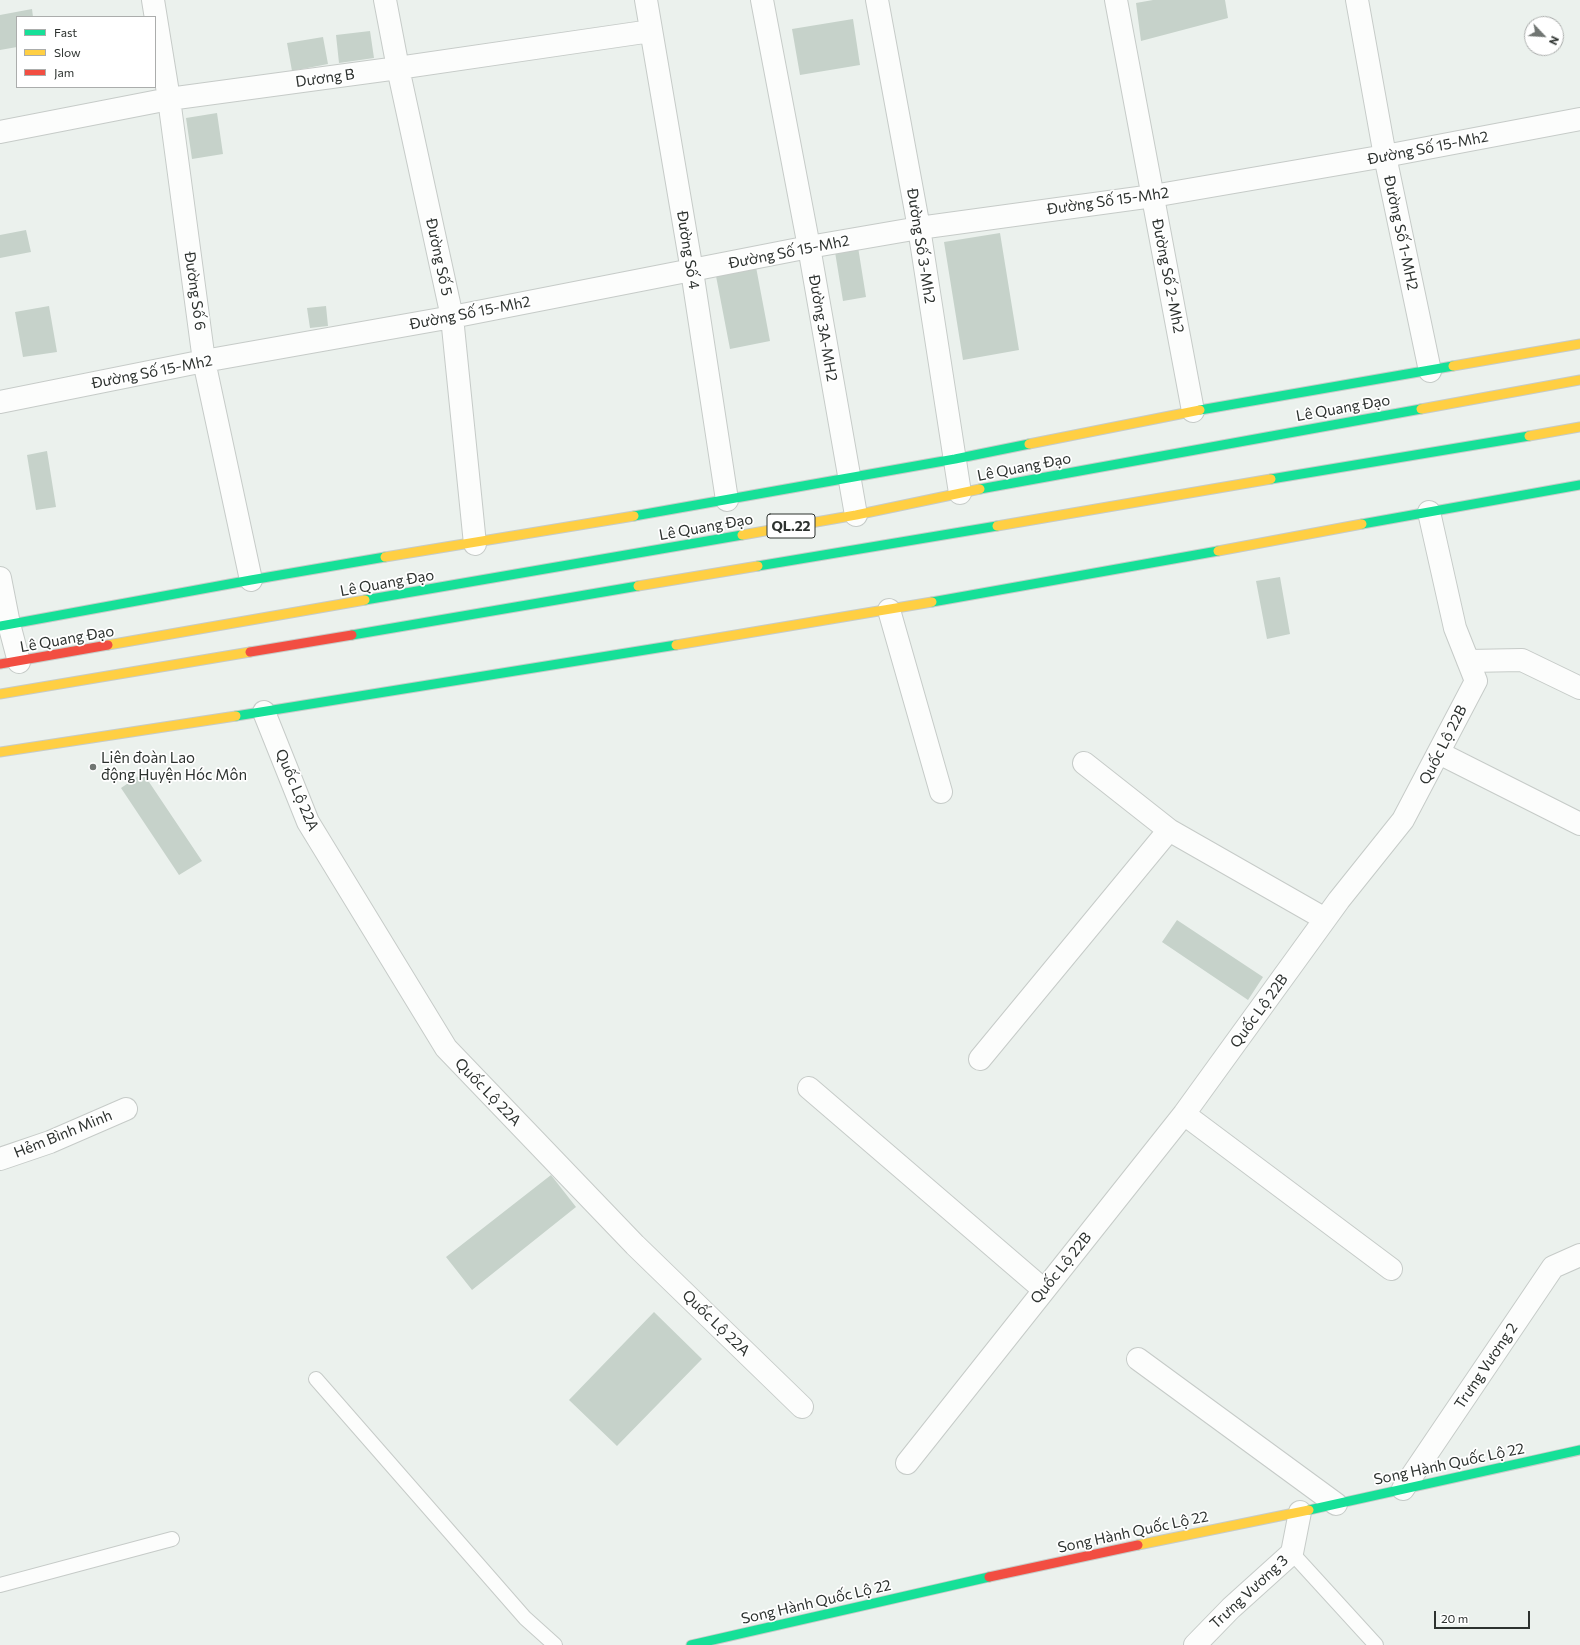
<!DOCTYPE html>
<meta charset="utf-8">
<style>
body{margin:0}
#map{position:relative;width:1580px;height:1645px;overflow:hidden;background:#ebf1ed;font-family:Commissioner,sans-serif}
canvas{display:block}
.legend{position:absolute;left:16px;top:16px;width:140px;height:72px;box-sizing:border-box;background:#fff;border:1px solid #abadac;margin:0;padding:5px 7px;list-style:none;font-size:12px;color:#2d322f}
.legend li{display:flex;align-items:center;gap:8px;height:20px}
.legend b{width:20px;border:1px solid #abadac}
.north{position:absolute;left:1524px;top:16px;width:40px;height:40px;box-sizing:border-box;background:#fff;border:1px solid #abadac;border-radius:50%;rotate:115deg;font-size:11px;font-weight:700;line-height:16px;text-align:center;color:#2d322f}
.north::after{content:'';display:block;margin:auto;width:14px;height:18px;background:#707572;clip-path:polygon(50% 0,100% 100%,50% 72%,0 100%)}
.scale{position:absolute;left:1434px;top:1611px;width:96px;height:18px;box-sizing:border-box;border:2px solid #2d322f;border-top:0;padding-left:5px;font-size:12px;line-height:14px;white-space:nowrap;color:#2d322f;-webkit-text-stroke:3px #fff;paint-order:stroke}
</style>
<div id="map">
<canvas width="1580" height="1645"></canvas>
<ul class="legend">
<li><b style="height:5px;background:#16e098"></b>Fast</li>
<li><b style="height:5px;background:#ffcf43"></b>Slow</li>
<li><b style="height:5px;background:#f24e42"></b>Jam</li>
</ul>
<div class="north">N</div>
<div class="scale">20 m</div>
</div>
<script>
const context = document.querySelector('canvas').getContext('2d');
context.lineJoin = 'round';
function paint(path, color) {
  context.fillStyle = color;
  context.fill(path, 'evenodd');
}
function poly(rows) {
  const path = new Path2D();
  for (const r of rows) {
    path.moveTo(r[0], r[1]);
    for (let i = 2; i < r.length; i += 2) path.lineTo(r[i], r[i + 1]);
  }
  return path;
}
function stroke(path, color, width, dash) {
  context.strokeStyle = color;
  context.lineWidth = width;
  context.lineCap = dash ? 'butt' : 'round';
  context.setLineDash(dash || []);
  context.stroke(path);
}
function label(font, color, halo, rows, align = 'center') {
  context.font = font + ' Commissioner,sans-serif';
  context.lineWidth = 3.5;
  context.setLineDash([]);
  context.textBaseline = 'middle';
  context.strokeStyle = halo;
  context.fillStyle = color;
  for (const [text, x, y, turn = 0] of rows) {
    context.save();
    context.translate(x, y);
    context.rotate((+turn || 0) * Math.PI / 180);
    context.textAlign = isNaN(turn) ? turn : align;
    if (halo) context.strokeText(text, 0, 0);
    context.fillText(text, 0, 0);
    context.restore();
  }
}
paint(poly([
 [1153,0,1225,0,1228,18,1141,41,1136,3],
 [32,9,33,17,17,17,17,47,0,50,0,15],
 [853,19,860,65,800,75,792,29],
 [370,31,374,58,339,63,336,35],
 [323,37,328,64,292,71,287,43],
 [217,113,223,154,192,159,186,118],
 [26,230,31,252,0,258,0,235],
 [1000,233,1019,350,963,360,944,242],
 [858,247,866,297,843,301,835,252],
 [756,267,770,341,730,349,716,276],
 [49,306,57,352,23,357,15,312],
 [326,306,328,326,310,328,307,308],
 [47,451,56,507,36,510,27,455],
 [1280,577,1290,634,1267,639,1256,581],
 [143,773,202,861,179,875,121,788],
 [1177,920,1263,977,1248,1000,1162,942],
 [551,1175,576,1207,472,1290,446,1257],
 [654,1312,702,1359,617,1446,569,1400]
]), '#c6d2ca');
const lane = poly([
 [316,1379,525,1618,555,1645],
 [1292,1553,1376,1645],
 [0,1585,172,1539]
]);
const street = poly([
 [153,0,169,99,204,361,251,580],
 [385,0,398,68,452,317,475,544],
 [646,0,692,271,727,500],
 [762,0,809,247,856,515],
 [877,0,919,228,960,493],
 [1116,0,1193,411],
 [1357,0,1385,156,1430,371],
 [0,132,169,99,398,68,651,31],
 [0,402,204,361,452,317,809,247,919,228,1153,196,1385,156,1580,119],
 [0,578,9,624,19,662],
 [889,610,941,792],
 [1468,661,1522,660,1580,688],
 [264,712,308,822,446,1048,635,1245,802,1407],
 [1439,753,1580,824],
 [1084,763,1169,830],
 [980,1059,1169,830,1325,919],
 [809,1088,1044,1290],
 [1184,1114,1391,1269],
 [0,1159,50,1142,126,1109],
 [1138,1359,1336,1504],
 [907,1463,1184,1114,1339,900,1403,820,1476,681,1455,628,1429,512],
 [1403,1489,1553,1267,1580,1255],
 [1195,1645,1231,1608,1292,1553,1300,1512]
]);
const fast = poly([
 [1200,410,1453,366],
 [1271,479,1529,436],
 [980,489,1421,409],
 [634,516,955,459,1029,444],
 [1362,524,1580,485],
 [758,566,997,526],
 [365,600,742,535],
 [932,602,1218,551],
 [0,626,251,580,385,557],
 [352,635,638,586],
 [236,716,676,645],
 [1309,1510,1580,1450],
 [691,1645,989,1577]
]);
const slow = poly([
 [1453,366,1580,344],
 [1421,409,1580,380],
 [1529,436,1580,427],
 [1029,444,1200,410],
 [997,526,1271,479],
 [742,535,856,515,980,489],
 [1218,551,1362,524],
 [385,557,634,516],
 [638,586,758,566],
 [108,645,365,600],
 [676,645,932,602],
 [0,694,250,652],
 [0,752,236,716],
 [1138,1545,1309,1510]
]);
const jam = poly([
 [250,652,352,635],
 [0,664,108,645],
 [989,1577,1138,1545]
]);
stroke(lane, '#c6cbc8', 16);
stroke(street, '#c6cbc8', 24);
stroke(fast, '#c6cbc8', 11);
stroke(slow, '#c6cbc8', 11);
stroke(jam, '#c6cbc8', 11);
stroke(lane, '#fcfdfc', 14);
stroke(street, '#fcfdfc', 22);
stroke(fast, '#16e098', 9);
stroke(slow, '#ffcf43', 9);
stroke(jam, '#f24e42', 9);
for (const [x, y, r, color] of [
 [93,767,4,"#707572"]
]) {
  const dot = new Path2D();
  dot.arc(x, y, r, 0, 2 * Math.PI);
  context.fillStyle = color;
  context.fill(dot);
  stroke(dot, '#fff', 1.5);
}
for (const [x, y, w] of [
 [791,526,48]
]) {
  const box = new Path2D();
  box.roundRect(x - w / 2, y - 12, w, 24, 3);
  context.fillStyle = '#fff';
  context.fill(box);
  stroke(box, '#2d322f', 1);
}
label('bold 14px', '#2d322f', null, [
 ["QL.22",791,526]
]);
label('15px', '#2d322f', '#fff', [
 ["Dương B",325,78,-8],
 ["Đường Số 15-Mh2",1428,148,-11],
 ["Đường Số 15-Mh2",1108,201,-8],
 ["Đường Số 1-MH2",1401,233,78],
 ["Đường Số 3-Mh2",921,246,81],
 ["Đường Số 4",688,250,81],
 ["Đường Số 15-Mh2",789,252,-11],
 ["Đường Số 5",439,257,78],
 ["Đường Số 2-Mh2",1168,276,79],
 ["Đường Số 6",195,291,82],
 ["Đường Số 15-Mh2",470,313,-11],
 ["Đường 3A-MH2",823,328,80],
 ["Đường Số 15-Mh2",152,372,-11],
 ["Lê Quang Đạo",1343,408,-10],
 ["Lê Quang Đạo",1024,467,-11],
 ["Lê Quang Đạo",706,527,-10],
 ["Lê Quang Đạo",387,583,-10],
 ["Lê Quang Đạo",67,639,-10],
 ["Quốc Lộ 22B",1443,745,-63],
 ["Quốc Lộ 22A",297,790,67],
 ["Quốc Lộ 22B",1259,1011,-54],
 ["Quốc Lộ 22A",488,1092,46],
 ["Hẻm Bình Minh",63,1134,-22],
 ["Quốc Lộ 22B",1061,1268,-51],
 ["Quốc Lộ 22A",716,1323,44],
 ["Trưng Vương 2",1486,1366,-56],
 ["Song Hành Quốc Lộ 22",1449,1464,-12],
 ["Song Hành Quốc Lộ 22",1133,1532,-12],
 ["Trưng Vương 3",1249,1592,-43],
 ["Song Hành Quốc Lộ 22",816,1602,-13]
]);
label('15px', '#2d322f', '#fff', [
 ["Liên đoàn Lao",101,758],
 ["động Huyện Hóc Môn",101,775]
], 'left');
</script>
